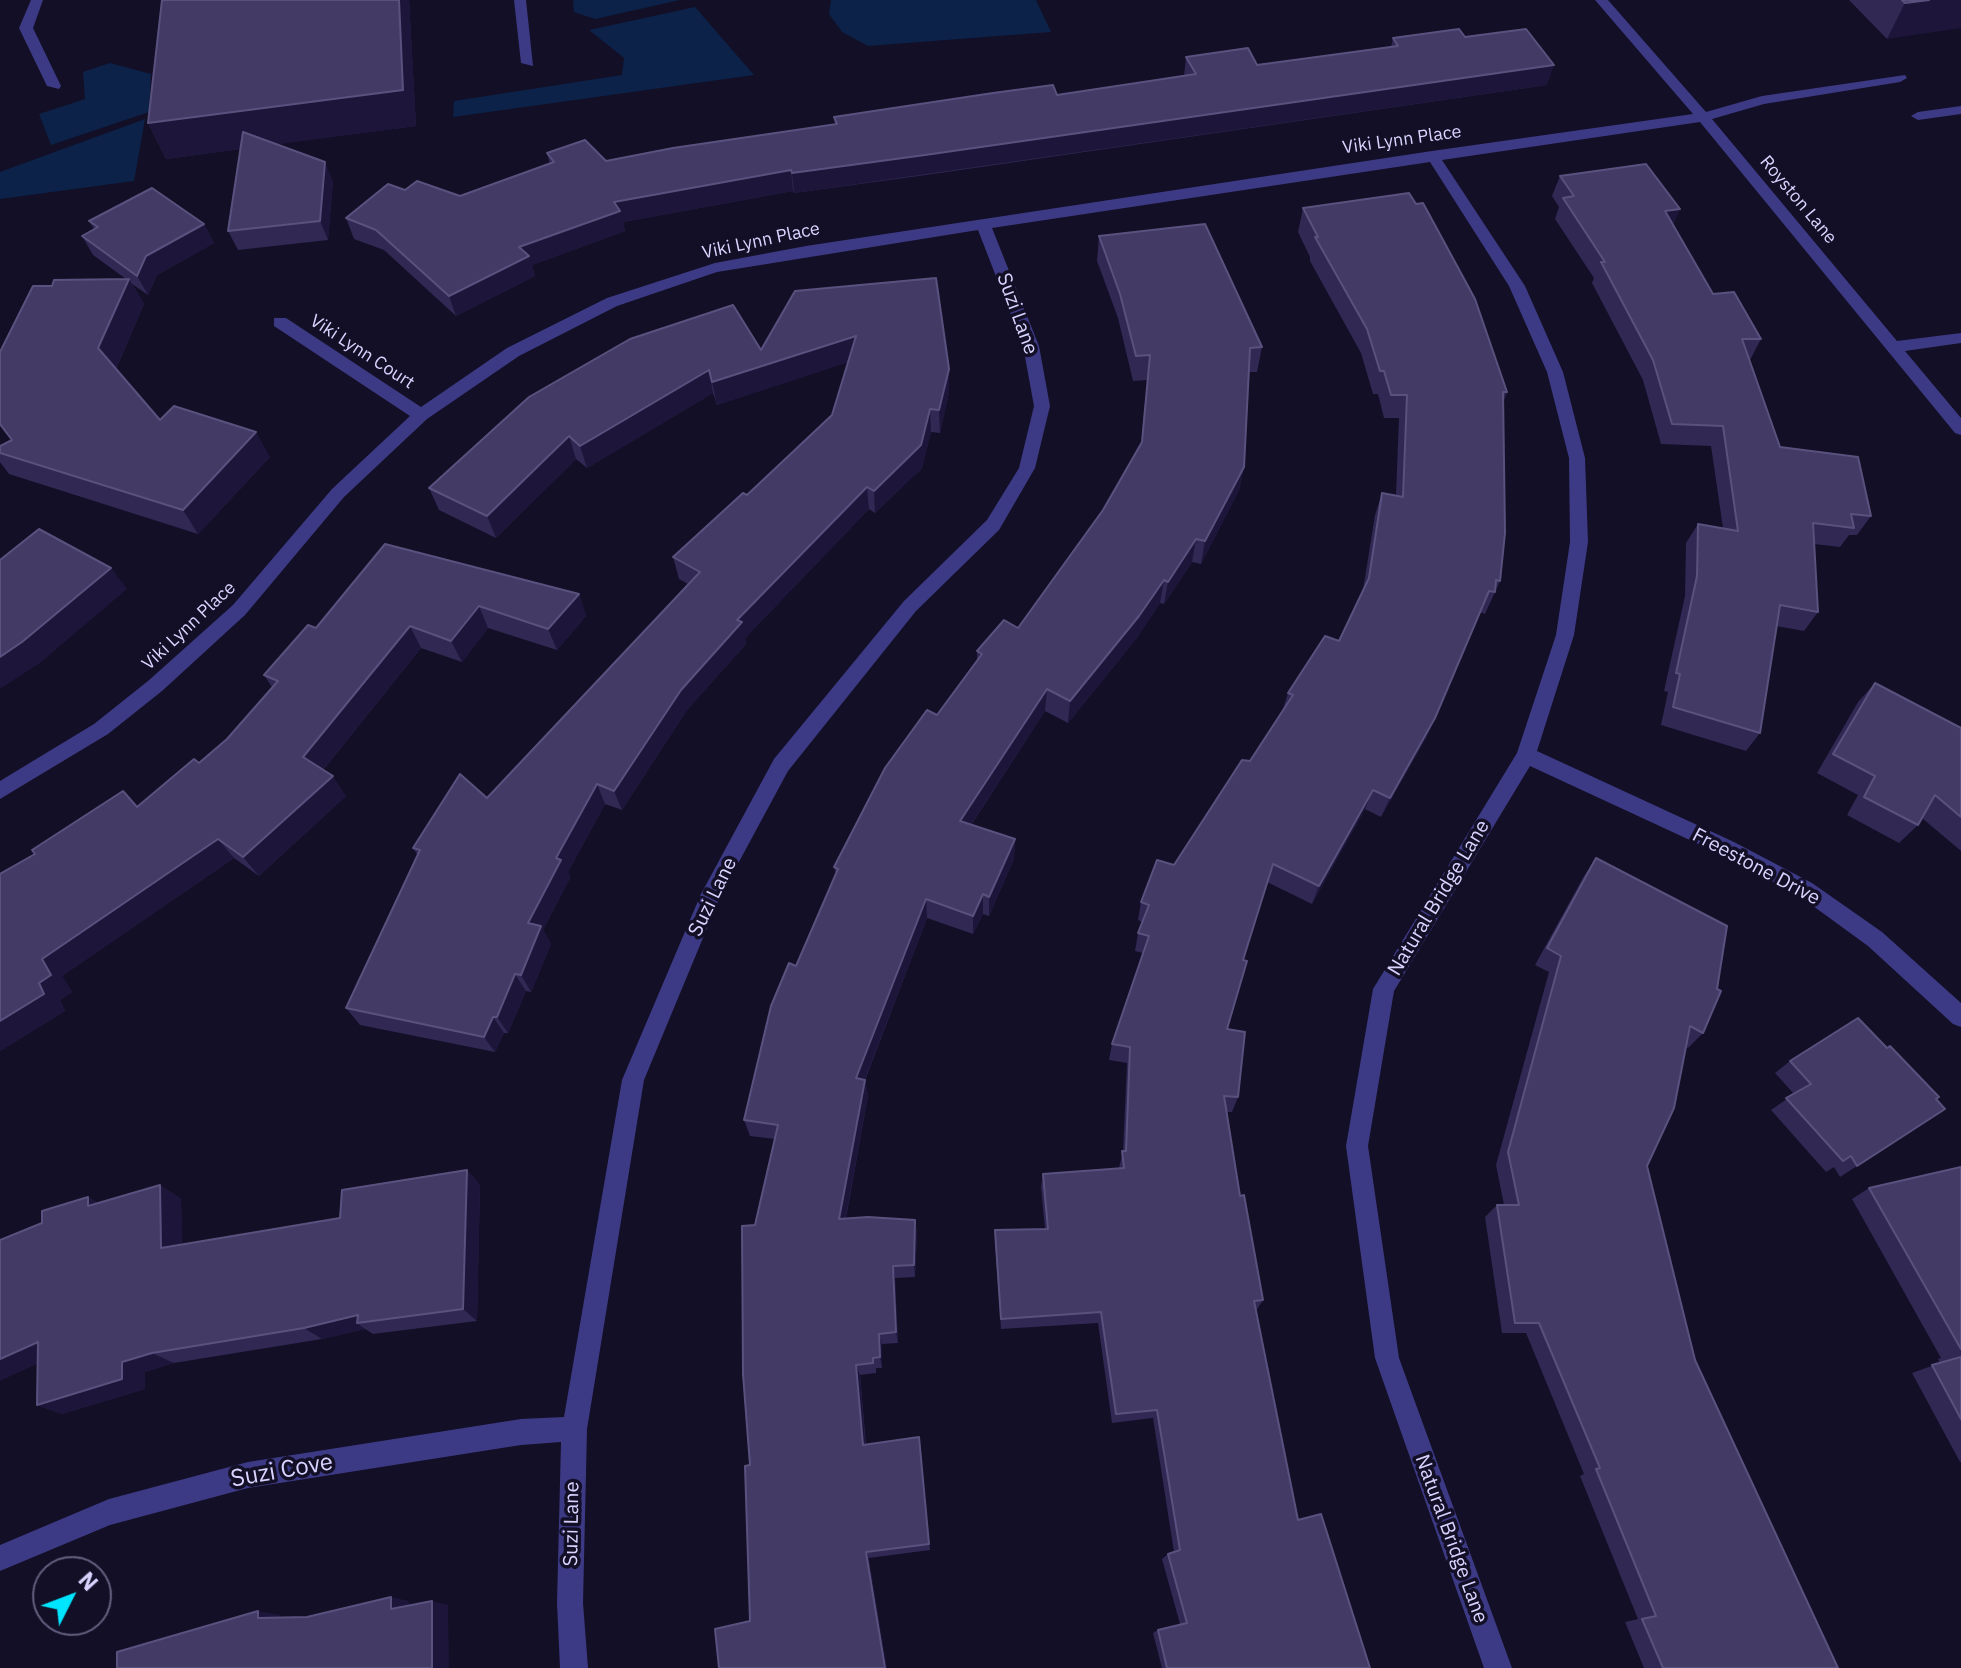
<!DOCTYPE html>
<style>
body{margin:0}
#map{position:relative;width:1961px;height:1668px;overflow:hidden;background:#130f26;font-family:"IBM Plex Sans",sans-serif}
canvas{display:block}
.north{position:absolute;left:32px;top:1556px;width:80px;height:80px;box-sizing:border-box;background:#130f26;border:2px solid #625e7d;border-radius:50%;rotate:48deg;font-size:22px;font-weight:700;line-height:32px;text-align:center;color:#d9d4ff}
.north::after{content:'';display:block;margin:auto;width:28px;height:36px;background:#00e5ff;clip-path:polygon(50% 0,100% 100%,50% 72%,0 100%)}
</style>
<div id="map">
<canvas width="1961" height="1668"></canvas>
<div class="north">N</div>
</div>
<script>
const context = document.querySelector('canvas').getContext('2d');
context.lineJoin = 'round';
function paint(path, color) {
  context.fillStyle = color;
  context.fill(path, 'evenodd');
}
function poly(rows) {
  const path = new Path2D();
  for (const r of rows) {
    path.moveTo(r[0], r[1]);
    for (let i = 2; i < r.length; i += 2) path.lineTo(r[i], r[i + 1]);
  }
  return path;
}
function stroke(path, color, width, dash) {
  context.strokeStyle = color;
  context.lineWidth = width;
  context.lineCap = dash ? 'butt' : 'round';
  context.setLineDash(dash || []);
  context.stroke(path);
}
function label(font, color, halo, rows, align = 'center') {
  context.font = font + ' "IBM Plex Sans",sans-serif';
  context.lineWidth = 7;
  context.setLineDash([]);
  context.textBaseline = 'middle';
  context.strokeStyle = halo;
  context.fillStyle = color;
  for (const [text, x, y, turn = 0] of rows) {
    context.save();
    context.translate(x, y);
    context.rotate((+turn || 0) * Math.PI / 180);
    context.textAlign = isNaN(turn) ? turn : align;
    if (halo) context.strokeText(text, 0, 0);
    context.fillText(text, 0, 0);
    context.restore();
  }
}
paint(poly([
 [573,0,680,0,595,19,574,12],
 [831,0,1036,0,1051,32,868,46,842,32,829,14],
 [695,7,754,75,453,117,454,101,622,75,624,58,589,30],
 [110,63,151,74,149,112,51,145,39,114,85,99,83,72],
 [145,119,134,181,0,199,0,172]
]), '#0c2248');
paint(poly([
 [31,0,43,0,33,28,61,86,59,89,47,86,19,28,31,0],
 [514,0,526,0,533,66,521,63,514,0],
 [1595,0,1608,0,1706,112,1762,96,1905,75,1907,78,1900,82,1764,104,1712,119,1897,341,1961,333,1961,343,1905,351,1961,418,1961,435,1955,433,1700,122,1442,160,1525,286,1563,372,1585,458,1588,542,1574,635,1537,751,1734,842,1812,883,1882,932,1961,1003,1961,1027,1953,1024,1868,946,1798,895,1720,854,1530,766,1394,991,1368,1146,1399,1358,1512,1668,1484,1668,1375,1358,1346,1146,1373,989,1517,753,1556,635,1570,542,1569,458,1547,372,1509,286,1430,162,992,228,1039,346,1050,406,1035,468,999,530,916,611,788,771,720,897,644,1080,587,1429,583,1603,588,1668,560,1668,557,1603,561,1442,521,1445,248,1488,110,1525,0,1571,0,1545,109,1499,248,1462,521,1419,564,1417,622,1080,701,894,774,759,904,601,987,520,1019,468,1034,406,1023,346,978,230,717,272,617,306,519,356,427,419,344,497,245,615,162,691,108,734,0,799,0,781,94,724,148,681,233,605,332,489,410,416,274,326,274,318,286,318,421,407,507,348,607,298,715,263,806,246,1432,151,1693,114,1595,0],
 [1961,106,1961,114,1918,120,1911,116,1918,112,1961,106]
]), '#3d3a85');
paint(poly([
 [162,0,409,0,416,126,276,144,333,181,328,240,238,250,228,231,240,149,166,159,148,123],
 [1849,0,1961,0,1887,39],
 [1465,37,1547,85,926,175,794,193,793,191,623,222,625,231,532,265,535,276,456,316,384,250,354,239,346,218,405,190,460,196,550,164,547,153,606,161,835,124,834,117,1057,95,1184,76,1186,57,1257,65,1391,47,1393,38],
 [1560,176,1680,209,1673,224,1713,294,1761,339,1750,360,1749,360,1780,447,1871,516,1857,535,1849,535,1840,547,1814,544,1818,612,1804,631,1776,626,1760,733,1746,751,1661,725,1668,692,1664,691,1685,596,1686,543,1698,524,1723,528,1711,446,1661,444,1643,380,1592,283,1594,278,1555,219,1559,207,1552,196],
 [1303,208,1507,392,1503,403,1500,581,1485,614,1480,612,1426,738,1381,817,1365,809,1312,904,1267,882,1243,960,1227,1029,1238,1097,1232,1112,1226,1112,1240,1196,1263,1300,1256,1311,1298,1520,1370,1668,1162,1668,1153,1633,1158,1630,1180,1624,1162,1559,1168,1554,1174,1552,1153,1418,1112,1423,1098,1323,1001,1329,995,1242,995,1230,1045,1229,1041,1187,1043,1174,1119,1168,1123,1151,1127,1063,1109,1060,1112,1044,1143,953,1135,951,1138,933,1142,922,1138,920,1141,902,1174,865,1250,761,1282,712,1288,693,1339,641,1363,590,1375,515,1382,493,1396,495,1399,418,1384,418,1378,394,1373,394,1361,353,1310,261,1310,257,1298,232],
 [89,221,204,224,214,243,157,275,148,295,132,284,144,304,116,369,160,420,270,457,198,534,9,474,0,462,0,446,12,440,52,286,126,279,93,255,82,236,94,229],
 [1099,236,1262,347,1257,372,1248,372,1244,467,1239,490,1201,564,1192,562,1164,604,1160,603,1136,639,1068,723,1045,711,971,825,1015,839,1014,859,989,916,983,914,973,934,927,918,865,1080,868,1096,846,1218,915,1220,917,1233,915,1277,895,1278,898,1343,882,1344,882,1368,876,1368,876,1373,860,1375,866,1445,919,1437,930,1550,869,1558,750,1621,750,1465,755,1225,775,1139,750,1136,744,1120,796,966,836,875,834,867,937,715,977,660,977,651,1018,628,1103,510,1141,444,1147,380,1133,381,1118,318,1097,261],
 [795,291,949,392,940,433,931,432,922,468,875,513,869,509,745,638,746,644,687,710,622,810,605,804,568,872,570,878,543,930,551,944,531,992,526,991,508,1033,504,1033,495,1052,360,1025,346,1008,418,856,413,848,487,798,688,584,679,579,673,557,747,495,832,415,848,362,717,405,713,393,587,468,576,459,496,538,439,510,429,488,761,350],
 [579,594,586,616,557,650,488,628,462,662,421,648,323,770,346,796,259,876,234,858,62,976,72,992,60,1000,65,1011,0,1051,137,807,199,763,227,739,272,687,264,675,316,628],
 [1875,683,1961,728,1961,851,1922,818,1918,825,1899,843,1847,815,1858,795,1817,773,1858,702],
 [1596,858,1703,1033,1688,1048,1686,1047,1647,1166,1695,1360,1838,1668,1644,1668,1625,1622,1638,1619,1580,1476,1584,1474,1526,1333,1502,1333,1485,1217,1497,1205,1504,1205,1496,1165,1549,972,1535,965,1584,876],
 [1790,1061,1936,1099,1945,1109,1840,1177,1834,1167,1826,1172,1771,1110,1794,1094,1775,1073],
 [1961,1167,1961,1462,1960,1462,1912,1373,1940,1363,1938,1359,1941,1358,1852,1199,1869,1188],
 [467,1170,480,1185,477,1321,373,1334,365,1329,322,1339,174,1363,145,1372,145,1389,62,1414,37,1405,88,1197,98,1203,160,1185,181,1199,182,1245,340,1218]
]), '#312854');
paint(poly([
 [399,0,409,0,416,126,166,159,148,123],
 [1929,0,1961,0,1961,28,1887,39,1905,3],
 [1554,65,1547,85,794,193,792,173],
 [325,162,333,181,328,240,320,221],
 [791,170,793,191,623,222,625,231,532,265,535,276,456,316,449,296,519,247,614,202],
 [1680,209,1670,230,1665,211],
 [204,224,214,243,157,275,148,295,137,276,146,256],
 [129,279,144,304,114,373,98,348],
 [856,336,858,359,717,405,712,382],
 [949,369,949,392,940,433,939,410],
 [709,370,713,393,587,468,580,446],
 [930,409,931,432,922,468,875,513,874,491],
 [256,432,270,457,198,534,183,510],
 [569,436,576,459,496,538,487,516],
 [1244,467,1239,490,1201,564,1205,541],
 [867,487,869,509,745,638,746,644,687,710,622,810,614,791,681,690,737,620],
 [1196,539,1192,562,1164,604,1168,582],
 [111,568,127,589,40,663,0,689,0,657],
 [1164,580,1160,603,1136,639,1068,723,1070,701],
 [579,594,586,616,557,650,548,629],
 [479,606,488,628,462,662,451,641],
 [410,626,421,648,317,777,303,757],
 [1047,689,1045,711,960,841,960,821],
 [1435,718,1426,738,1381,817,1390,798],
 [333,776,346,796,259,876,243,857],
 [597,784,605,804,568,872,570,878,543,930,551,944,531,992,521,975,528,923,556,858],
 [1373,790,1365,809,1312,904,1319,886],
 [218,839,234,858,62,976,72,992,60,1000,65,1011,0,1051,0,1021,42,959],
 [1015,839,1014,859,989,916,989,897],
 [983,894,983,914,973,934,973,916],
 [926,899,927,918,859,1094,856,1078],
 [515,974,526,991,508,1033,497,1017],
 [493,1017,504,1033,495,1052,484,1037],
 [865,1080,868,1096,843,1232,839,1219],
 [467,1170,480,1185,477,1321,463,1309],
 [160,1185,181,1199,183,1261,161,1248],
 [88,1197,111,1211,88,1206],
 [915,1220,917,1233,915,1277,914,1265],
 [893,1266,895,1278,898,1343,896,1332],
 [358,1315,357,1323,365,1329,322,1339,304,1328],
 [879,1334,882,1344,882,1368,880,1357],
 [38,1342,63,1352,0,1381,0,1359],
 [152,1353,174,1363,145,1372,145,1389,62,1414,37,1405,122,1362],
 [856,1365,860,1375,866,1453,863,1445],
 [866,1552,869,1558,887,1668,885,1668],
 [391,1597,409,1601,409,1613,391,1609],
 [432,1601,448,1605,449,1668,432,1668],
 [258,1611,280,1615,280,1622,258,1618]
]), '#1d163a');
const building = poly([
 [162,0,399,0,403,90,148,123,162,0],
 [1902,0,1929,0,1905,3,1902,0],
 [1459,29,1465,37,1526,29,1554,65,925,155,792,173,791,170,614,202,620,211,519,247,529,256,449,296,376,230,346,218,388,184,405,190,417,181,460,196,554,162,547,153,585,140,606,161,673,148,837,124,834,117,993,93,1053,85,1057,95,1196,74,1186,57,1248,48,1257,65,1398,46,1393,38,1459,29],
 [243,132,325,162,320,221,228,231,243,132],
 [1646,164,1680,209,1665,211,1713,294,1734,292,1761,339,1742,339,1780,447,1858,457,1871,516,1851,514,1854,528,1813,523,1818,612,1780,605,1760,733,1673,707,1680,674,1676,673,1697,576,1698,524,1738,531,1723,426,1672,424,1653,360,1601,262,1605,262,1563,198,1574,196,1560,176,1646,164],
 [152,188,204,224,146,256,137,276,82,236,98,227,89,221,152,188],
 [1409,193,1416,204,1423,203,1475,299,1507,392,1503,392,1505,533,1500,581,1496,580,1495,592,1489,591,1435,718,1390,798,1373,790,1319,886,1273,864,1243,960,1247,961,1227,1029,1245,1032,1238,1097,1224,1096,1240,1196,1244,1195,1263,1300,1254,1301,1298,1520,1321,1514,1370,1668,1167,1668,1158,1630,1187,1623,1168,1554,1180,1550,1157,1410,1116,1414,1101,1312,1001,1319,995,1230,1048,1229,1043,1174,1124,1168,1122,1151,1126,1151,1130,1047,1112,1044,1149,936,1138,933,1149,905,1141,902,1157,860,1174,865,1242,760,1250,761,1293,695,1288,693,1325,636,1339,641,1369,578,1382,493,1403,497,1407,395,1391,395,1384,371,1380,371,1367,329,1315,237,1318,237,1303,208,1409,193],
 [1205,224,1262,347,1250,348,1244,467,1205,541,1196,539,1168,582,1164,580,1139,616,1070,701,1047,689,960,821,1015,839,989,897,983,894,973,916,926,899,856,1078,865,1080,839,1219,868,1217,915,1220,914,1265,893,1266,896,1332,879,1334,880,1357,873,1358,873,1363,856,1365,863,1445,919,1437,929,1544,866,1552,885,1668,719,1668,715,1629,750,1621,745,1466,750,1465,743,1374,742,1226,755,1225,778,1125,744,1120,771,1006,789,963,796,966,838,869,834,867,885,768,927,710,937,715,982,654,977,651,1004,620,1018,628,1103,510,1142,442,1150,355,1136,356,1120,294,1099,236,1205,224],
 [936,278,949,369,939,410,930,409,921,445,874,491,867,487,737,620,742,622,681,690,614,791,597,784,556,858,561,860,528,923,541,926,521,975,515,974,497,1017,493,1017,484,1037,346,1008,420,850,413,848,460,774,487,798,700,572,673,557,743,493,747,495,832,415,856,336,712,382,709,370,580,446,569,436,487,516,429,488,529,397,630,339,733,305,761,350,795,291,936,278],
 [129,279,98,348,160,420,174,406,256,432,183,510,0,453,0,446,12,440,0,424,0,352,33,286,52,286,54,280,129,279],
 [39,529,111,568,22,642,0,657,0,560,39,529],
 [385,544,579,594,548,629,479,606,451,641,410,626,303,757,333,776,243,857,218,839,42,959,51,975,39,983,44,994,0,1021,0,874,35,854,32,850,123,791,137,807,194,759,199,763,227,739,278,681,264,675,308,625,316,628,385,544],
 [1875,683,1961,728,1961,817,1935,795,1918,825,1864,797,1875,776,1833,754,1875,683],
 [1596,858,1727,926,1717,989,1721,991,1703,1033,1690,1026,1674,1108,1647,1166,1695,1360,1838,1668,1663,1668,1642,1619,1656,1616,1596,1469,1600,1468,1539,1323,1515,1323,1497,1205,1519,1205,1508,1152,1561,956,1547,948,1596,858],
 [1858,1018,1887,1048,1890,1046,1939,1097,1936,1099,1945,1109,1857,1166,1851,1156,1843,1161,1786,1098,1811,1084,1790,1061,1858,1018],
 [1961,1167,1961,1349,1869,1188,1961,1167],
 [467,1170,463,1309,357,1323,358,1315,304,1328,152,1353,122,1362,122,1379,37,1405,38,1342,0,1359,0,1240,42,1223,42,1211,88,1197,88,1206,160,1185,161,1248,340,1218,342,1190,467,1170],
 [1961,1357,1961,1419,1932,1365,1961,1357],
 [391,1597,391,1609,432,1601,432,1668,117,1668,117,1652,258,1611,258,1618,307,1617,391,1597]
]);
paint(building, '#433a66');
stroke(building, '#5a527e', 2);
label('18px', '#d9d4ff', '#130f26', [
 ["Viki Lynn Place",1402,140,-8],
 ["Royston Lane",1798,200,50],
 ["Viki Lynn Place",761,241,-12],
 ["Viki Lynn Court",362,352,33],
 ["Viki Lynn Place",189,626,-43]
]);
label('20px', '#d9d4ff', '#130f26', [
 ["Suzi Lane",1017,314,70],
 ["Freestone Drive",1756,867,28],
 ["Suzi Lane",713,897,-64],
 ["Natural Bridge Lane",1439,898,-59],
 ["Suzi Lane",572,1524,-89],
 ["Natural Bridge Lane",1451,1539,70]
]);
label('24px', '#d9d4ff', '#130f26', [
 ["Suzi Cove",282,1471,-10]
]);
</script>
